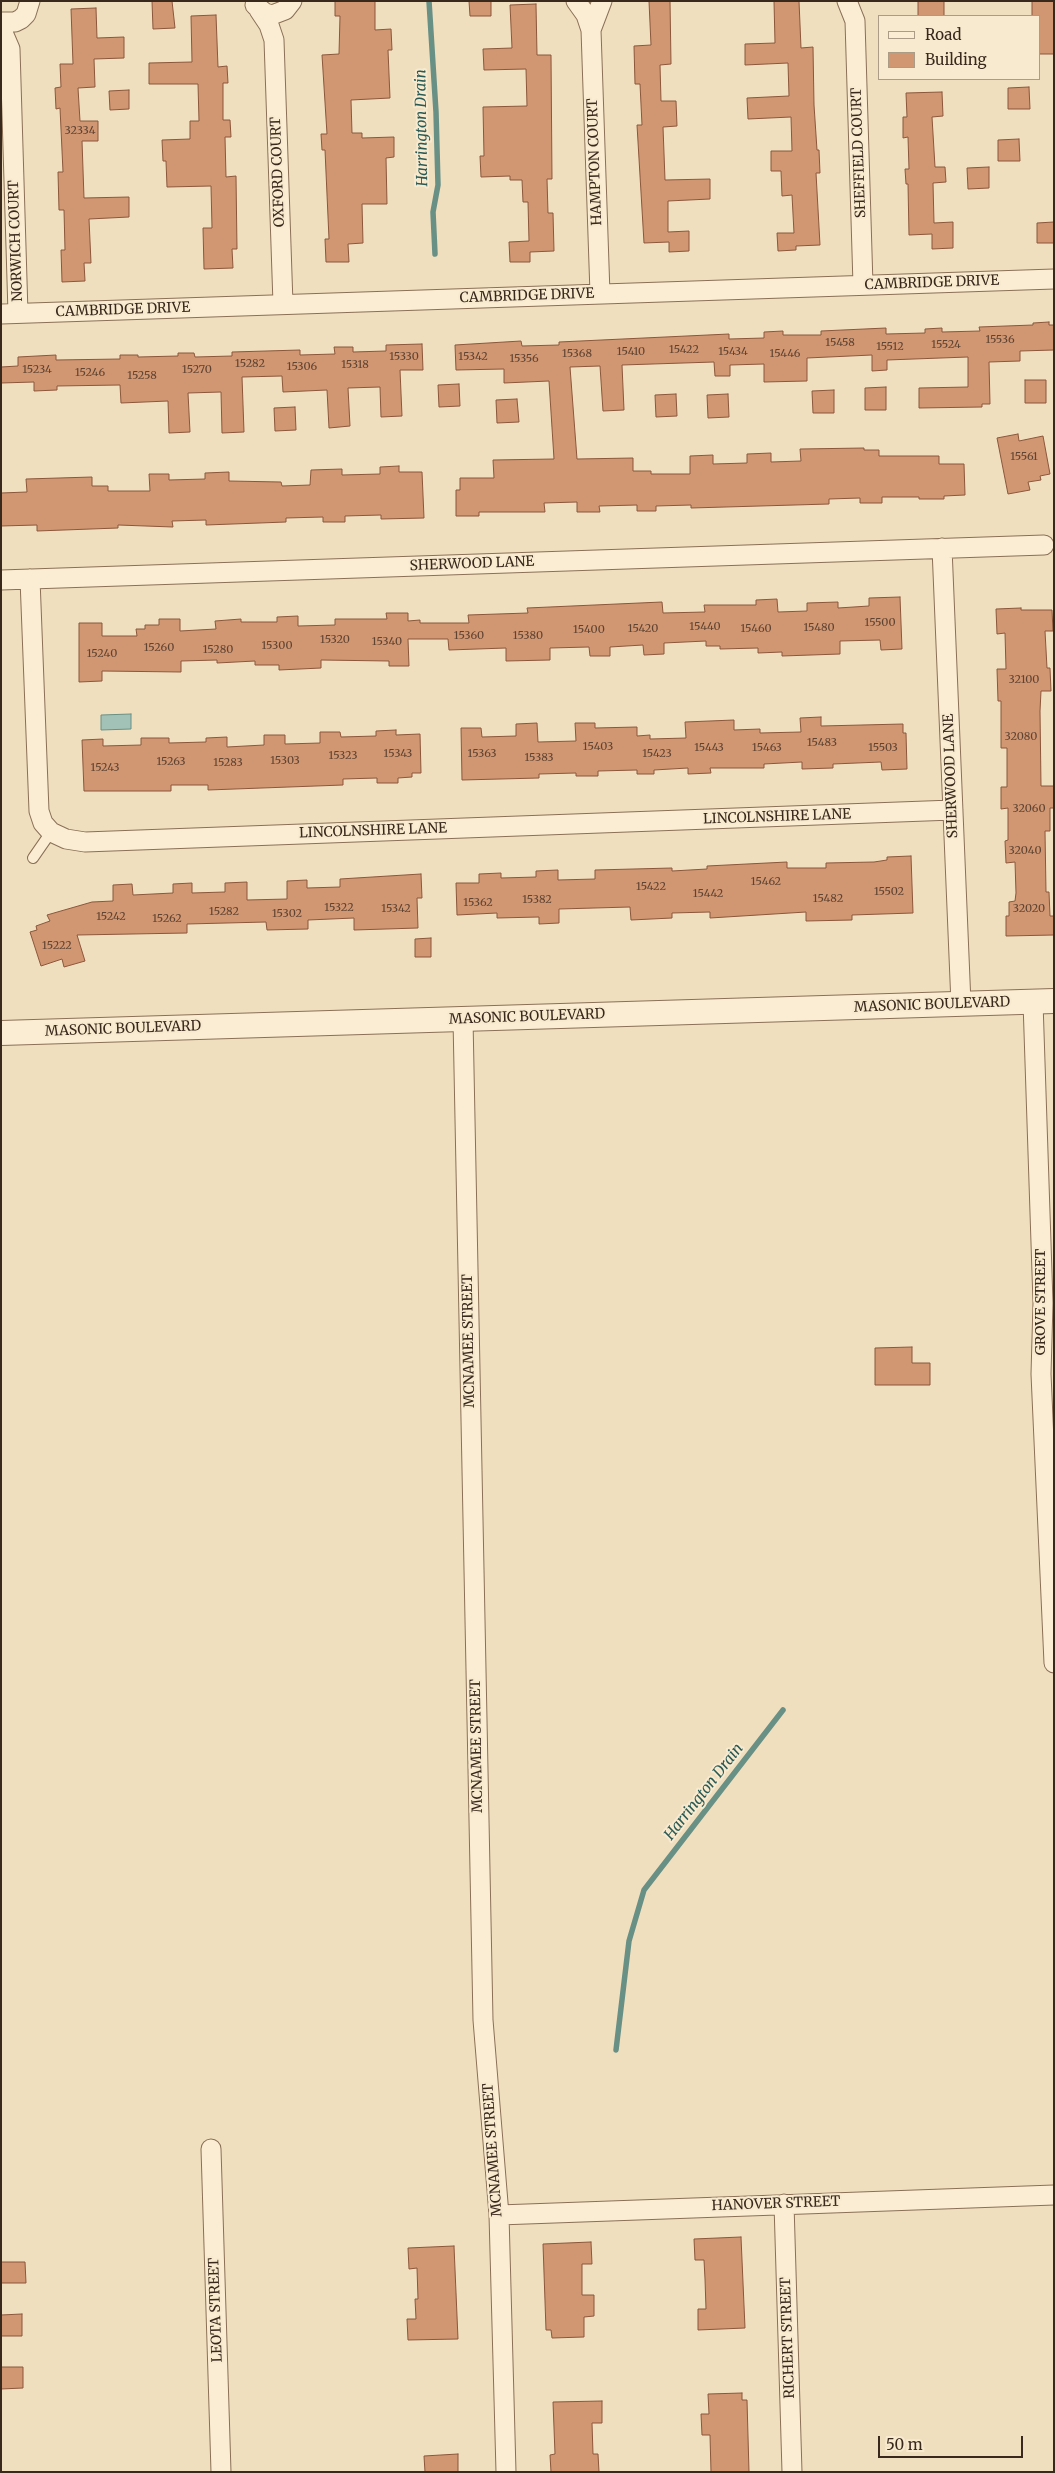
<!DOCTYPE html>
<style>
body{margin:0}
#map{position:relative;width:1055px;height:2473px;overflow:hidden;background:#f0dfbf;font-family:Merriweather,serif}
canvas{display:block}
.frame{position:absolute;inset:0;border:2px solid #39281c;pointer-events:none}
.legend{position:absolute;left:878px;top:15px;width:162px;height:65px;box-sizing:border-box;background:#f7eacf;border:1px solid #ab9c87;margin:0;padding:6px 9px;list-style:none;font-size:15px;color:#39281c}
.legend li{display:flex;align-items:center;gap:10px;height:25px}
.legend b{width:25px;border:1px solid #ab9c87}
.scale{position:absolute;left:878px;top:2436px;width:145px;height:22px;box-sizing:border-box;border:2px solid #39281c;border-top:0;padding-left:6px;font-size:15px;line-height:18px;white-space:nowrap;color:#39281c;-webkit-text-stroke:4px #f7eacf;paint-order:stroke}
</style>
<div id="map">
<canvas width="1055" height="2473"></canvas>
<div class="frame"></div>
<ul class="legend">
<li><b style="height:6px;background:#fbedd3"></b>Road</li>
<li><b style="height:14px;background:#d19672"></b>Building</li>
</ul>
<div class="scale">50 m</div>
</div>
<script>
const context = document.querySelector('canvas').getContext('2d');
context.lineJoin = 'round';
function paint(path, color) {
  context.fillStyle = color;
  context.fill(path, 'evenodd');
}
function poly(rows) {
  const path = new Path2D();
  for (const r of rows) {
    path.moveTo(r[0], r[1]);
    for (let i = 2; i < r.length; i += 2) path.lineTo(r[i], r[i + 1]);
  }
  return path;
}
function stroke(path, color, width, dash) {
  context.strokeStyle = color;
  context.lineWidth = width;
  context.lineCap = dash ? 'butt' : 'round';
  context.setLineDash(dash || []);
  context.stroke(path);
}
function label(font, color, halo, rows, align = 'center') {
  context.font = font + ' Merriweather,serif';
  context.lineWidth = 4;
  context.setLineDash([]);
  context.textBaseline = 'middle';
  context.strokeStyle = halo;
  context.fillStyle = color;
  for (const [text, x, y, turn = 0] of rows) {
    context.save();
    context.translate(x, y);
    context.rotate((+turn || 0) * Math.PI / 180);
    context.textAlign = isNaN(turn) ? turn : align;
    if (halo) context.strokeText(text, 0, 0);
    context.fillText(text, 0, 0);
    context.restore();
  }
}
const water = poly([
 [131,714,131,729,101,730,101,715,131,714]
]);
paint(water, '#a2c2b7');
stroke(water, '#699085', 1);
stroke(poly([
 [429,1,436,112,438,185,433,212,435,254],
 [616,2050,629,1941,644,1890,783,1710]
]), '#699085', 5.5);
const building = poly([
 [152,1,172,1,175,28,153,29,152,1],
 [335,1,375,1,375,30,391,29,392,50,388,50,390,98,351,100,352,133,362,133,362,138,394,137,394,157,386,158,387,204,362,204,363,243,348,244,349,262,326,262,325,239,329,239,325,150,322,150,321,134,327,134,322,55,339,54,340,16,335,16,335,1],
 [469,1,491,1,491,16,470,16,469,1],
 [649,1,670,1,671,64,660,65,661,101,676,101,677,126,663,127,665,180,710,179,710,199,668,201,668,232,689,231,689,251,669,252,669,242,644,243,637,125,642,125,640,84,635,84,634,46,651,45,649,1],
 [774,1,799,1,801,48,813,47,814,105,817,150,819,150,820,173,816,173,820,245,796,246,796,250,778,251,777,233,794,233,792,195,782,196,781,171,771,171,771,151,792,151,791,117,748,119,747,98,789,96,788,63,745,65,745,44,775,43,774,1],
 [918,1,944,1,944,16,918,16,918,1],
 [1032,1,1054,1,1054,54,1039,54,1039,16,1032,16,1032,1],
 [536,4,537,55,551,55,552,179,547,179,548,213,553,213,554,251,530,252,530,262,510,262,509,242,529,241,528,202,523,202,522,180,510,180,510,176,481,177,480,156,484,156,483,107,527,106,526,69,484,70,483,49,512,48,510,5,536,4],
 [96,8,97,38,124,37,124,58,94,59,95,87,78,88,80,121,98,121,98,141,82,141,84,198,129,197,129,217,89,219,91,263,84,263,85,281,62,282,61,250,65,250,64,210,59,210,58,172,63,172,60,108,56,109,55,88,61,87,60,64,73,64,71,9,96,8],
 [216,15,218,67,227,66,228,83,223,83,223,120,230,120,231,137,225,137,226,177,236,176,237,249,232,249,233,268,204,269,203,228,212,228,211,186,167,187,166,161,163,161,162,140,190,139,190,121,199,121,198,84,149,84,149,63,192,62,191,16,216,15],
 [1029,87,1030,109,1008,109,1008,88,1029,87],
 [129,90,129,109,110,110,109,91,129,90],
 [942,92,943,116,932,117,935,167,945,167,946,182,933,183,934,223,953,222,953,248,932,249,932,234,909,235,908,184,906,184,905,169,909,169,908,137,903,138,903,117,907,117,906,93,942,92],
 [1019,139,1020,161,998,161,998,140,1019,139],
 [989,167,989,188,968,189,967,168,989,167],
 [1054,222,1054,243,1037,243,1037,223,1054,222],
 [1049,322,1049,325,1054,325,1054,350,1020,351,1020,361,989,362,990,404,982,404,982,407,919,408,919,388,968,387,968,357,887,360,887,370,872,371,872,355,807,358,807,381,764,382,764,364,730,365,730,376,715,376,714,362,622,365,624,410,603,411,600,366,570,367,577,459,633,458,633,471,651,471,651,474,690,474,690,456,713,455,713,464,747,463,747,454,771,453,771,462,801,461,800,449,864,448,864,450,879,450,879,456,939,456,939,464,964,464,965,495,944,496,944,499,919,499,919,497,882,497,882,503,860,503,860,498,829,499,829,504,691,508,691,505,656,506,656,511,637,511,637,505,599,506,600,512,577,512,577,502,544,503,545,512,479,512,479,516,456,516,456,490,460,490,460,478,494,478,493,460,554,459,549,381,504,383,504,369,456,370,455,345,521,341,522,346,559,345,559,342,729,334,729,339,764,338,764,332,783,331,783,335,821,335,821,331,886,328,886,334,925,333,925,329,942,328,942,332,980,331,979,327,1033,325,1033,323,1049,322],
 [422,344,423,370,400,370,402,416,381,417,380,387,348,388,350,426,329,428,327,390,283,392,282,376,242,377,244,432,222,433,221,392,188,393,190,432,169,433,168,401,121,403,120,385,57,386,57,390,34,391,34,382,1,383,1,367,18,366,18,357,56,355,56,360,120,359,120,355,138,355,138,357,178,356,178,353,194,353,195,357,232,356,232,352,300,350,300,355,335,354,334,347,353,347,353,352,386,351,386,345,422,344],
 [1025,380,1046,380,1046,403,1025,403,1025,380],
 [459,384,460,406,439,407,438,385,459,384],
 [886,387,886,410,865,410,865,388,886,387],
 [834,390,834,413,813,413,812,391,834,390],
 [676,394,677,416,656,417,655,395,676,394],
 [728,394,729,417,708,418,707,395,728,394],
 [517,399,519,422,497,423,496,400,517,399],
 [295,407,296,430,275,431,274,408,295,407],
 [1018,434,1019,441,1043,436,1050,474,1040,476,1041,480,1028,482,1030,490,1008,494,997,438,1018,434],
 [399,466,399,472,422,472,424,518,381,519,381,515,345,516,345,522,323,522,323,517,286,518,286,522,206,525,206,520,172,521,173,527,118,525,118,528,37,531,37,525,1,526,1,493,27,492,26,479,92,477,92,486,108,486,108,491,150,491,149,474,169,474,169,480,205,479,205,473,229,472,229,481,281,482,282,486,310,485,311,470,342,469,342,475,380,474,380,467,399,466],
 [900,597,902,649,881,650,880,640,840,641,840,654,782,656,782,652,758,653,758,648,720,649,720,646,706,646,706,641,664,643,664,654,644,655,643,645,610,647,610,656,590,656,589,647,550,648,550,660,506,661,506,648,449,650,448,639,408,639,409,666,389,666,389,661,321,660,321,668,279,670,279,665,255,665,255,661,217,663,217,660,181,661,181,672,102,671,102,681,79,682,79,623,102,623,102,636,137,636,136,629,145,629,145,625,159,625,159,619,180,619,180,631,216,629,215,621,241,619,241,622,277,622,277,617,298,616,298,626,335,625,335,619,387,619,386,613,408,613,408,621,420,620,420,623,469,623,468,615,528,613,527,608,662,602,663,613,705,612,704,605,756,605,756,600,777,599,778,612,807,611,807,603,838,602,838,608,869,606,869,598,900,597],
 [1021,608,1021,610,1052,610,1053,631,1045,631,1047,668,1050,668,1051,691,1041,691,1040,711,1041,786,1054,786,1054,808,1050,808,1050,831,1045,831,1046,892,1049,892,1050,916,1054,916,1054,935,1006,936,1006,916,1009,916,1009,902,1015,901,1016,893,1015,862,1006,863,1005,841,1008,840,1008,808,1001,809,1001,787,1007,787,1007,748,1001,748,1001,701,998,701,997,669,1006,669,1005,633,997,634,996,609,1021,608],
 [821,717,821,726,903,724,903,733,906,733,907,769,882,770,881,762,833,764,833,768,802,769,802,762,764,764,764,768,710,768,711,773,688,774,688,768,654,770,654,774,637,774,637,770,598,771,598,776,576,776,576,773,539,774,539,778,462,780,461,728,481,728,482,737,516,736,516,724,537,723,538,742,576,741,575,723,595,723,595,728,637,727,637,736,650,735,650,739,686,738,685,722,734,720,734,730,760,729,760,733,801,732,800,718,821,717],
 [396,730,396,735,420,734,421,773,412,773,412,777,398,778,398,783,377,783,377,778,343,779,343,785,208,790,208,785,171,785,171,791,84,791,82,740,103,739,103,746,141,745,141,738,169,738,169,743,206,742,206,738,227,737,227,747,264,745,264,735,285,735,285,744,320,743,320,732,340,732,341,737,376,736,376,731,396,730],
 [911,856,913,913,852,915,852,920,806,921,806,912,710,918,710,912,672,913,672,918,631,920,630,907,559,909,559,923,539,924,539,917,497,918,497,913,457,915,456,883,479,883,479,874,501,873,501,878,536,877,536,871,558,870,558,880,595,879,595,870,672,868,672,871,707,869,707,866,787,862,787,868,826,868,826,863,874,862,887,860,887,857,911,856],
 [421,874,422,898,417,898,418,928,354,930,354,918,308,920,308,929,267,930,266,922,187,924,187,933,77,935,85,961,64,967,62,959,41,966,30,932,37,930,36,926,50,921,47,915,92,902,113,901,113,885,132,884,133,895,173,893,173,884,192,883,192,893,225,892,225,883,247,882,247,900,287,899,287,881,307,880,307,888,340,887,340,879,421,874],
 [431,938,431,957,415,957,415,939,431,938],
 [912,1347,912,1363,930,1363,930,1385,875,1385,875,1348,912,1347],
 [741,2237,745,2328,698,2330,698,2309,706,2309,705,2279,704,2260,695,2260,694,2239,741,2237],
 [591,2242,592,2264,582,2264,582,2295,594,2295,594,2316,584,2317,584,2337,552,2338,551,2330,546,2330,543,2244,591,2242],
 [454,2246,458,2339,408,2340,407,2319,416,2319,415,2299,418,2299,417,2268,409,2269,408,2248,454,2246],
 [1,2262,25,2262,26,2283,1,2283,1,2262],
 [22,2314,22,2336,1,2336,1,2315,22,2314],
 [1,2367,23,2367,23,2388,1,2389,1,2367],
 [742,2393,742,2400,747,2400,749,2472,711,2472,710,2435,702,2435,701,2414,709,2414,708,2394,742,2393],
 [602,2401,602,2423,592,2423,593,2454,598,2454,599,2472,551,2472,550,2455,555,2454,553,2402,602,2401],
 [458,2454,458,2472,425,2472,424,2456,458,2454]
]);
paint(building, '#d19672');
stroke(building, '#8b573b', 1);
const service = poly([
 [33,858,51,832]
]);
const minor = poly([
 [576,1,586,15,591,30,600,294],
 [847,1,855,21,863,285],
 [255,5,265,13,272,15,285,10,292,1],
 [259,10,269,25,274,40,283,304],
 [1,22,15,22,21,19,26,14,30,1],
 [1,28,10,49,18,313],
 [591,30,602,1],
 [1,314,1054,279],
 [942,548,961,1004],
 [30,579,39,811,43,823,51,832,66,839,85,842,953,810],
 [1,580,1044,545],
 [1033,1002,1043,1303,1041,1374,1054,1663],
 [463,1019,483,2020,499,2215,506,2472],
 [211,2149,221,2472],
 [784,2204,792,2472],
 [499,2215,1054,2195]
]);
const tertiary = poly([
 [1,1033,1054,1001]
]);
stroke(service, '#8a7056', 12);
stroke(minor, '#8a7056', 21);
stroke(tertiary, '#8a7056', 26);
stroke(service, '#fbedd3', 10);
stroke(minor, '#fbedd3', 19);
stroke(tertiary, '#fbedd3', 24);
label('11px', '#5f4432', null, [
 ["32334",80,131],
 ["15536",1000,340],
 ["15458",840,343],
 ["15524",946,345],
 ["15512",890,347],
 ["15422",684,350],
 ["15410",631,352],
 ["15434",733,352],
 ["15368",577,354],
 ["15446",785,354],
 ["15330",404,357],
 ["15342",473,357],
 ["15356",524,359],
 ["15282",250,364],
 ["15318",355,365],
 ["15306",302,367],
 ["15234",37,370],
 ["15270",197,370],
 ["15246",90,373],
 ["15258",142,376],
 ["15561",1024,457],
 ["15500",880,623],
 ["15440",705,627],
 ["15480",819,628],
 ["15420",643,629],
 ["15460",756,629],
 ["15400",589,630],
 ["15360",469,636],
 ["15380",528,636],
 ["15320",335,640],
 ["15340",387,642],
 ["15300",277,646],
 ["15260",159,648],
 ["15280",218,650],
 ["15240",102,654],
 ["32100",1024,680],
 ["32080",1021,737],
 ["15483",822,743],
 ["15403",598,747],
 ["15443",709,748],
 ["15463",767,748],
 ["15503",883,748],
 ["15343",398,754],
 ["15363",482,754],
 ["15423",657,754],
 ["15323",343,756],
 ["15383",539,758],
 ["15303",285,761],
 ["15263",171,762],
 ["15283",228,763],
 ["15243",105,768],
 ["32060",1029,809],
 ["32040",1025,851],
 ["15462",766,882],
 ["15422",651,887],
 ["15502",889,892],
 ["15442",708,894],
 ["15482",828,899],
 ["15382",537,900],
 ["15362",478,903],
 ["15322",339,908],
 ["15342",396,909],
 ["32020",1029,909],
 ["15282",224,912],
 ["15302",287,914],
 ["15242",111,917],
 ["15262",167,919],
 ["15222",57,946]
]);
label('14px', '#39281c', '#f7eacf', [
 ["SHEFFIELD COURT",859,153,-92],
 ["HAMPTON COURT",595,162,-92],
 ["OXFORD COURT",278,172,-92],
 ["NORWICH COURT",16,241,-92],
 ["CAMBRIDGE DRIVE",932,283,-2],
 ["CAMBRIDGE DRIVE",527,296,-2],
 ["CAMBRIDGE DRIVE",123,310,-2],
 ["SHERWOOD LANE",472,564,-2],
 ["SHERWOOD LANE",951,776,-92],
 ["LINCOLNSHIRE LANE",777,817,-2],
 ["LINCOLNSHIRE LANE",373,831,-2],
 ["MASONIC BOULEVARD",932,1005,-2],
 ["MASONIC BOULEVARD",527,1017,-2],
 ["MASONIC BOULEVARD",123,1029,-2],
 ["GROVE STREET",1041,1302,-90],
 ["MCNAMEE STREET",469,1341,-91],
 ["MCNAMEE STREET",477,1746,-91],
 ["MCNAMEE STREET",493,2150,-94],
 ["HANOVER STREET",776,2204,-2],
 ["LEOTA STREET",216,2310,-92],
 ["RICHERT STREET",788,2338,-92]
]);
label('italic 15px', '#2a5954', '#f7eacf', [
 ["Harrington Drain",422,128,-91],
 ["Harrington Drain",704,1792,-52]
]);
</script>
